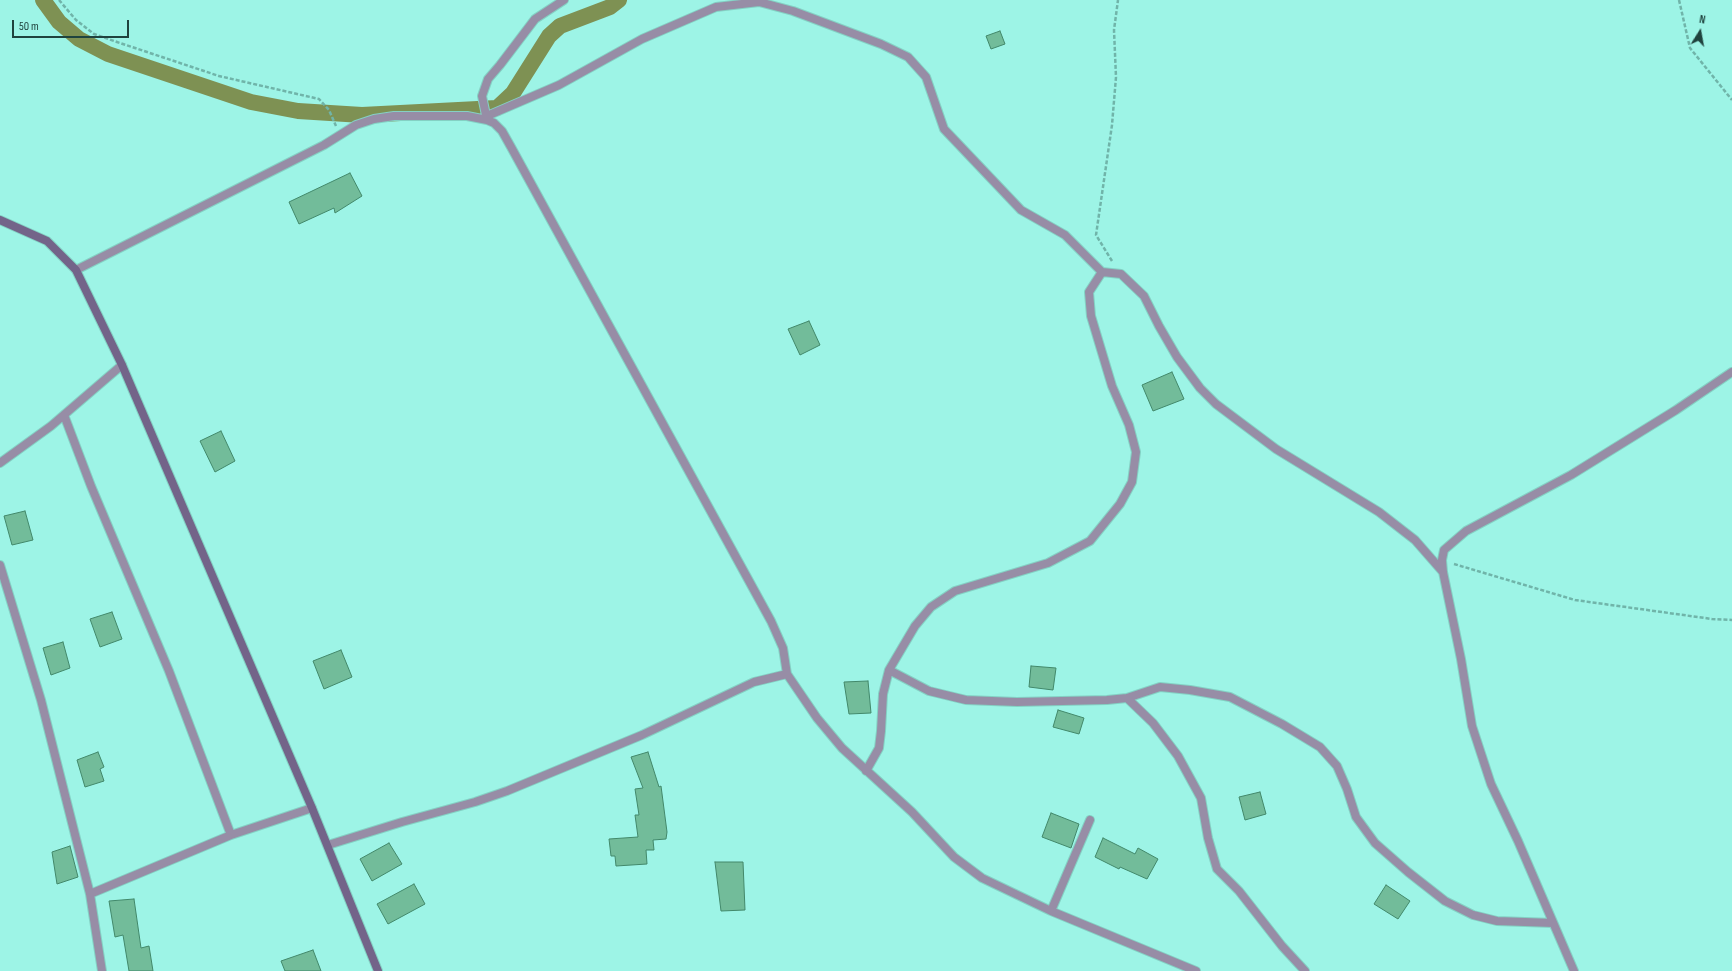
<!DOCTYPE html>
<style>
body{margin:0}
#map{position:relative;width:1732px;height:971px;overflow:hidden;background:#9df4e6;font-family:"Sofia Sans Condensed",sans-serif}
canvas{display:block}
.north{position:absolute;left:1680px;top:12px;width:40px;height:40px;-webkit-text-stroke:3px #9df4e6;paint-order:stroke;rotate:11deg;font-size:11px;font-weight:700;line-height:16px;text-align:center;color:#1f433e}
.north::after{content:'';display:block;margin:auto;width:14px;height:18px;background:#1f433e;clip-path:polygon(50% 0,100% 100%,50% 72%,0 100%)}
.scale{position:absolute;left:12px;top:20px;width:117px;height:18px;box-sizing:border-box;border:2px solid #1f433e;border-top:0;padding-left:5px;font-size:12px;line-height:14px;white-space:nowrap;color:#1f433e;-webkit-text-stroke:3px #9df4e6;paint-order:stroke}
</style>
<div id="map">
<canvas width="1732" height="971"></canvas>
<div class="north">N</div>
<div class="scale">50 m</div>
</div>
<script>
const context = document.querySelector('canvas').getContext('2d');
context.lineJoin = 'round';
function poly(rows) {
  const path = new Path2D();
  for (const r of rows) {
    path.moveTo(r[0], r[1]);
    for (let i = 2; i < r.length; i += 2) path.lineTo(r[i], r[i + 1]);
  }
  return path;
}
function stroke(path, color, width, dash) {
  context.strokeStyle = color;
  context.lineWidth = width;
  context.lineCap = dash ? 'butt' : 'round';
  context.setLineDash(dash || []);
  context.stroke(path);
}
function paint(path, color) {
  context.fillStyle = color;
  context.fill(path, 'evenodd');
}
stroke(poly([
 [43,0,59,22,79,39,108,54,251,102,298,111,362,115,497,108,513,93,549,36,560,26,610,7,619,0]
]), '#7e9153', 16);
const building = poly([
 [1000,31,1005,44,991,49,986,36,1000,31],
 [350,173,362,196,335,213,334,208,299,224,289,202,350,173],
 [809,321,820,345,800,355,788,329,809,321],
 [1172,372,1184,399,1153,411,1142,385,1172,372],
 [221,431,235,461,215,472,200,441,221,431],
 [25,511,33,540,12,545,4,516,25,511],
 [112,612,122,639,100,647,90,619,112,612],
 [63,642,70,668,51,675,43,648,63,642],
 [341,650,352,677,324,689,313,661,341,650],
 [1031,666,1056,668,1053,690,1029,687,1031,666],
 [868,681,871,713,849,714,844,682,868,681],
 [1058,710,1084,718,1079,734,1053,727,1058,710],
 [98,752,104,767,100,769,104,781,85,787,77,760,98,752],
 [648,752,659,787,661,786,667,832,666,839,653,840,654,850,646,850,647,864,616,866,615,856,611,856,609,839,638,837,635,815,639,815,635,789,643,788,631,757,648,752],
 [1260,792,1266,814,1245,820,1239,797,1260,792],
 [1051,813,1079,824,1071,848,1042,837,1051,813],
 [1103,838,1135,854,1138,848,1158,859,1147,879,1120,867,1119,869,1095,857,1103,838],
 [389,843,402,864,372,881,360,859,389,843],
 [70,846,78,877,57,884,52,852,70,846],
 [715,862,743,862,745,910,721,911,715,862],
 [414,884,425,904,388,924,377,904,414,884],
 [1386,885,1410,901,1398,919,1374,904,1386,885],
 [134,899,141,948,149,946,153,971,129,971,123,935,115,937,109,901,134,899],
 [313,950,321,971,285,971,281,961,313,950]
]);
paint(building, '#72bc9a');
stroke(building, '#42886a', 1);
const minor = poly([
 [487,116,559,85,642,39,716,7,759,2,793,11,881,44,908,57,926,77,944,129,1021,210,1065,235,1102,272],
 [487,120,482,96,488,79,500,65,535,19,564,0],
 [76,270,324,145,356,125,374,119,394,116,467,116,487,120,494,123,502,131,511,147,771,621,783,648,787,674,817,718,842,748,912,812,954,857,982,878,1051,911,1196,971],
 [64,415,91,486,169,671,231,835],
 [0,463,51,426,122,365],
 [0,565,41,700,90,894,231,835,312,808],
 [889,670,929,691,966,700,1017,702,1107,700,1127,698,1153,723,1178,756,1201,798,1208,838,1217,869,1239,891,1282,946,1305,971],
 [1127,698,1160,687,1190,690,1230,697,1282,724,1320,747,1337,766,1347,789,1356,817,1375,843,1408,872,1445,901,1473,915,1497,921,1553,923],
 [866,771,879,748,881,731,883,694,889,670,915,626,931,607,955,591,1048,563,1090,541,1120,504,1132,482,1136,452,1129,425,1112,386,1091,316,1089,292,1102,272,1121,274,1144,296,1159,326,1177,357,1200,388,1216,404,1276,449,1379,512,1415,540,1443,572],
 [328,845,402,822,475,802,507,791,642,735,754,682,787,674],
 [90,894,102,971],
 [1051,911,1090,820],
 [1574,971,1518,841,1491,784,1472,726,1461,659,1443,572,1442,560,1444,550,1466,531,1571,475,1676,410,1732,372]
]);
const secondary = poly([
 [0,220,47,241,76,270,122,365,312,808,378,971]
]);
stroke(minor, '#84d1c4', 10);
stroke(secondary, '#84d1c4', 10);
stroke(poly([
 [59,0,76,20,94,34,117,42,219,76,319,99,329,110,336,126],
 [1679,0,1690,48,1732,100],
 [1112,261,1096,235,1112,125,1116,77,1114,30,1118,0],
 [1454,564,1575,600,1712,619,1732,620]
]), '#70b4a9', 2.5, [4, 2]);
stroke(minor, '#978da6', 8);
stroke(secondary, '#736489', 8);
</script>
